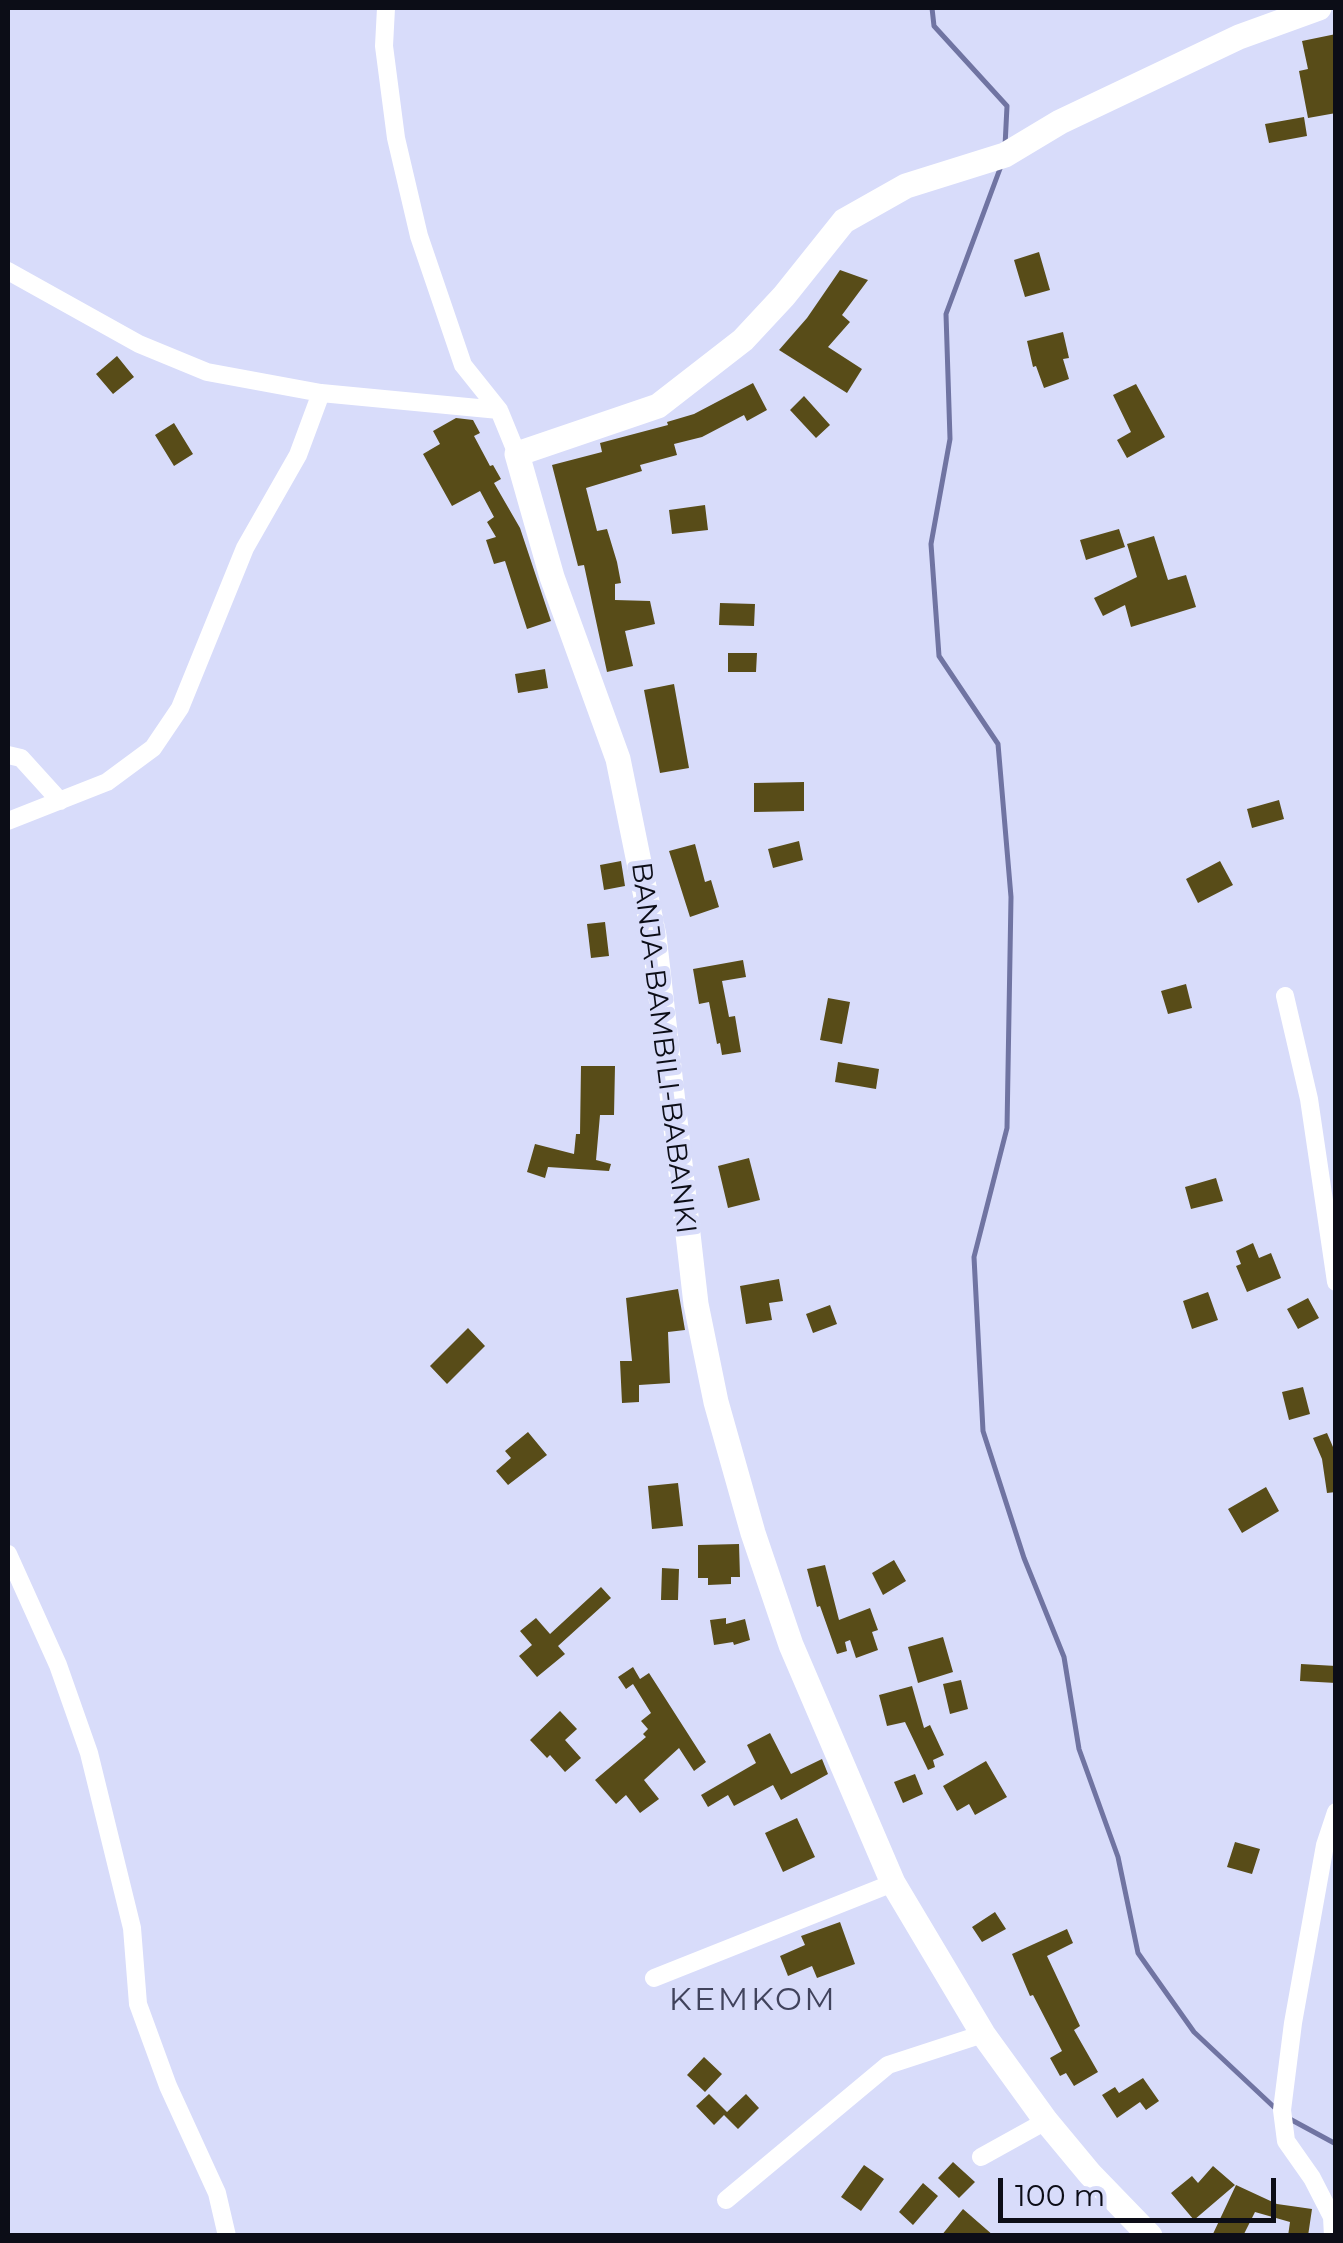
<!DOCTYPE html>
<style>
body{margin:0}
#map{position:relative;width:1343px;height:2243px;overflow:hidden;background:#d8dcfa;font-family:Montserrat,sans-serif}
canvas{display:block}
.frame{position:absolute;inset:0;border:10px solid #0c0d17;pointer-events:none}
.scale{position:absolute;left:998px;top:2178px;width:278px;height:45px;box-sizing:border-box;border:5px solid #0c0d17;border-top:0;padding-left:12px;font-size:30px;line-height:35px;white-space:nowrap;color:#0c0d17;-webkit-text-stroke:8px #d8dcfa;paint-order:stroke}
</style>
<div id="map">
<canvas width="1343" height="2243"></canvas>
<div class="frame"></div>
<div class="scale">100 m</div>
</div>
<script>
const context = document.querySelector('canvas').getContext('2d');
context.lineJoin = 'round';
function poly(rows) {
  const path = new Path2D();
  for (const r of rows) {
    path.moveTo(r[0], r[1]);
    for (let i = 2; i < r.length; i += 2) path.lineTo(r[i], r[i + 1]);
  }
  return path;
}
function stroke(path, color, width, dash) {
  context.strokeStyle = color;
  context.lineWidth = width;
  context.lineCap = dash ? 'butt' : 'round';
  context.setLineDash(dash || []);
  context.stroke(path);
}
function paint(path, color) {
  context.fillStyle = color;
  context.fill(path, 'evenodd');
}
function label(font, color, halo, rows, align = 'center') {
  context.font = font + ' Montserrat,sans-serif';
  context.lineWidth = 10;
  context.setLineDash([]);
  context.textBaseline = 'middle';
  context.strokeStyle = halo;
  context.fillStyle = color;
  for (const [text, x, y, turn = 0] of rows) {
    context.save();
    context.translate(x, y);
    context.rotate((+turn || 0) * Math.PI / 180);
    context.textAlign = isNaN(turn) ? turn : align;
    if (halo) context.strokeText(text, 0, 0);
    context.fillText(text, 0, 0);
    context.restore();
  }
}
stroke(poly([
 [932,8,934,26,1007,106,1005,146],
 [1001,166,946,314,950,439,931,544,939,656,998,744,1011,897,1007,1128,974,1257,983,1431,1024,1558,1064,1657,1079,1749,1118,1857,1138,1953,1194,2032,1275,2108],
 [1288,2118,1336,2144]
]), '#7074a2', 5);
paint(poly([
 [1336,34,1336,113,1308,118,1299,71,1308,69,1302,41],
 [1304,117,1307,136,1269,143,1265,124],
 [1039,252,1050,290,1025,297,1014,260],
 [840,270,868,280,842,315,850,322,828,347,862,369,847,393,779,350,807,318],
 [1063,332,1069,358,1063,359,1069,379,1044,388,1036,366,1033,367,1027,341],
 [117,356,134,377,113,394,96,374],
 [753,383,767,410,747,421,744,415,702,437,674,444,677,455,640,465,642,471,586,488,597,531,607,529,617,562,621,583,615,584,615,600,650,601,655,624,625,631,633,666,607,672,584,565,578,566,552,465,602,452,600,443,668,425,667,422,694,414],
 [1136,384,1165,437,1127,458,1117,440,1131,432,1113,395],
 [804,396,830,425,816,438,790,410],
 [456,418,473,420,480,433,474,436,490,466,493,465,501,479,494,483,520,528,551,621,527,629,505,561,494,564,486,540,496,537,487,522,494,517,480,491,452,506,423,454,440,444,433,431],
 [174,423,193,454,174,466,155,435],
 [705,505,708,530,672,534,669,510],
 [1119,529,1125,547,1086,560,1080,540],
 [1154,536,1168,580,1186,575,1196,607,1131,627,1125,605,1103,616,1094,598,1137,577,1127,544],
 [720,603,755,604,754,626,719,625],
 [728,653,757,653,756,672,728,672],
 [545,669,548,688,518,693,515,674],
 [674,684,689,768,660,773,644,690],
 [804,782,804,811,754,812,754,783],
 [1279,800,1284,819,1252,828,1247,809],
 [799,841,803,860,773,868,768,849],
 [695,844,705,882,711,880,719,907,690,917,669,851],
 [621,861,625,886,604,890,600,865],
 [1220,861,1233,885,1198,903,1186,879],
 [605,922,609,956,591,958,587,924],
 [743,960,746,977,722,981,729,1017,735,1016,741,1052,722,1055,720,1043,717,1044,709,1002,699,1004,693,969],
 [1186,984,1192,1008,1168,1014,1161,991],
 [828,998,850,1002,842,1044,820,1040],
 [838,1062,879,1069,876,1089,835,1082],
 [581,1066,615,1066,614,1115,600,1115,596,1160,611,1164,609,1171,548,1167,545,1178,527,1172,535,1144,574,1154,576,1134,580,1134],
 [749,1158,760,1200,728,1208,718,1166],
 [1216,1178,1223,1201,1191,1209,1185,1187],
 [1253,1243,1259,1258,1271,1253,1281,1278,1247,1292,1236,1266,1241,1264,1236,1251],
 [779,1279,783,1301,769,1303,772,1320,746,1324,740,1286],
 [678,1289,685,1330,668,1332,670,1383,639,1385,639,1402,622,1403,620,1361,632,1361,626,1298],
 [1208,1292,1218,1320,1192,1329,1183,1301],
 [1308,1298,1319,1318,1298,1329,1287,1309],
 [830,1305,837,1324,813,1333,806,1314],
 [468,1328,485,1346,447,1384,430,1366],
 [1303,1387,1310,1414,1289,1420,1282,1392],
 [528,1432,547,1455,508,1485,496,1471,511,1458,505,1451],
 [1327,1433,1336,1454,1336,1492,1327,1493,1322,1459,1313,1438],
 [678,1483,683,1526,652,1529,648,1486],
 [1266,1487,1279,1511,1242,1533,1228,1509],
 [739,1544,740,1577,731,1577,731,1584,708,1585,708,1578,698,1578,698,1545],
 [894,1560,906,1581,883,1595,872,1573],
 [825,1565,839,1620,870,1608,878,1630,872,1632,878,1650,856,1658,850,1640,845,1642,847,1651,837,1654,820,1606,817,1607,807,1569],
 [662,1568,679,1569,678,1600,661,1600],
 [601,1587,611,1598,558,1646,565,1654,537,1677,519,1656,532,1645,520,1631,536,1618,550,1634],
 [726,1618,726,1624,745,1619,750,1640,734,1645,733,1642,714,1645,710,1620],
 [943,1637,953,1672,918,1683,908,1647],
 [1301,1664,1336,1666,1336,1683,1300,1681],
 [633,1667,640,1679,649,1673,706,1762,694,1771,679,1748,644,1780,659,1799,640,1813,626,1795,616,1804,595,1780,646,1737,643,1734,648,1729,641,1721,651,1713,633,1684,626,1689,618,1677],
 [961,1680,968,1709,950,1714,943,1684],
 [912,1686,924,1728,930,1725,944,1755,933,1760,935,1767,928,1770,905,1722,887,1726,879,1695],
 [560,1711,577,1729,565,1740,581,1758,565,1772,550,1755,547,1758,530,1740],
 [770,1733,791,1774,822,1759,828,1774,781,1800,773,1785,734,1806,728,1795,708,1807,701,1795,756,1763,747,1745],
 [986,1761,1007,1797,975,1815,969,1804,957,1811,943,1786],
 [915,1774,923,1794,903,1803,894,1782],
 [797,1818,815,1857,783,1872,765,1833],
 [1235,1842,1260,1849,1252,1874,1227,1867],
 [995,1912,1006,1929,982,1942,972,1927],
 [840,1922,855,1964,817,1978,812,1966,788,1976,780,1956,805,1945,801,1936],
 [1067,1929,1073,1943,1047,1956,1080,2026,1074,2030,1098,2072,1074,2086,1066,2073,1060,2076,1050,2058,1062,2051,1033,1995,1030,1996,1012,1954],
 [704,2057,722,2074,705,2092,687,2075],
 [1143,2078,1159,2101,1146,2110,1140,2102,1117,2118,1102,2095,1115,2087,1119,2093],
 [709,2094,727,2112,746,2094,759,2108,738,2129,724,2115,714,2125,696,2106],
 [953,2162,975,2182,959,2198,938,2178],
 [864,2165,884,2179,861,2211,841,2197],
 [1213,2166,1235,2185,1194,2220,1171,2193,1192,2176,1198,2183],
 [923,2183,938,2196,913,2225,899,2212],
 [1236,2185,1277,2204,1312,2209,1308,2236,1288,2236,1290,2222,1255,2212,1243,2236,1212,2236],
 [963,2209,994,2236,941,2236]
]), '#584c18');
stroke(poly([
 [386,8,384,46,396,138,419,236,463,365,499,410,517,454],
 [8,271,139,344,207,372,321,393,499,410],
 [8,755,21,758,60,801],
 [8,821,107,782,153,748,180,708,245,548,298,455,321,393],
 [1285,996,1309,1099,1336,1282],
 [8,1554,58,1665,89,1753,132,1928,138,2004,168,2086,217,2193,227,2236],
 [654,1978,893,1883],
 [981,2157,1046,2121],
 [726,2200,888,2065,983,2034],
 [1333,2236,1332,2217,1312,2178,1286,2141,1282,2110,1293,2023,1325,1845,1336,1812]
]), '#fff', 18);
stroke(poly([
 [1150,2236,1090,2174,1046,2121,983,2034,893,1883,791,1645,753,1533,716,1402,696,1304,654,936,618,759,552,577,517,454,658,406,743,340,784,296,844,221,906,186,1005,155,1060,122,1239,37,1319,8]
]), '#fff', 25);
label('28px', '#0c0d17', '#d8dcfa', [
 ["BANJA-BAMBILI-BABANKI",663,1048,83]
]);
context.letterSpacing = '2.5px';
label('32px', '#41435c', '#d8dcfa', [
 ["KEMKOM",753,2001]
]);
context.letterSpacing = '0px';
</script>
